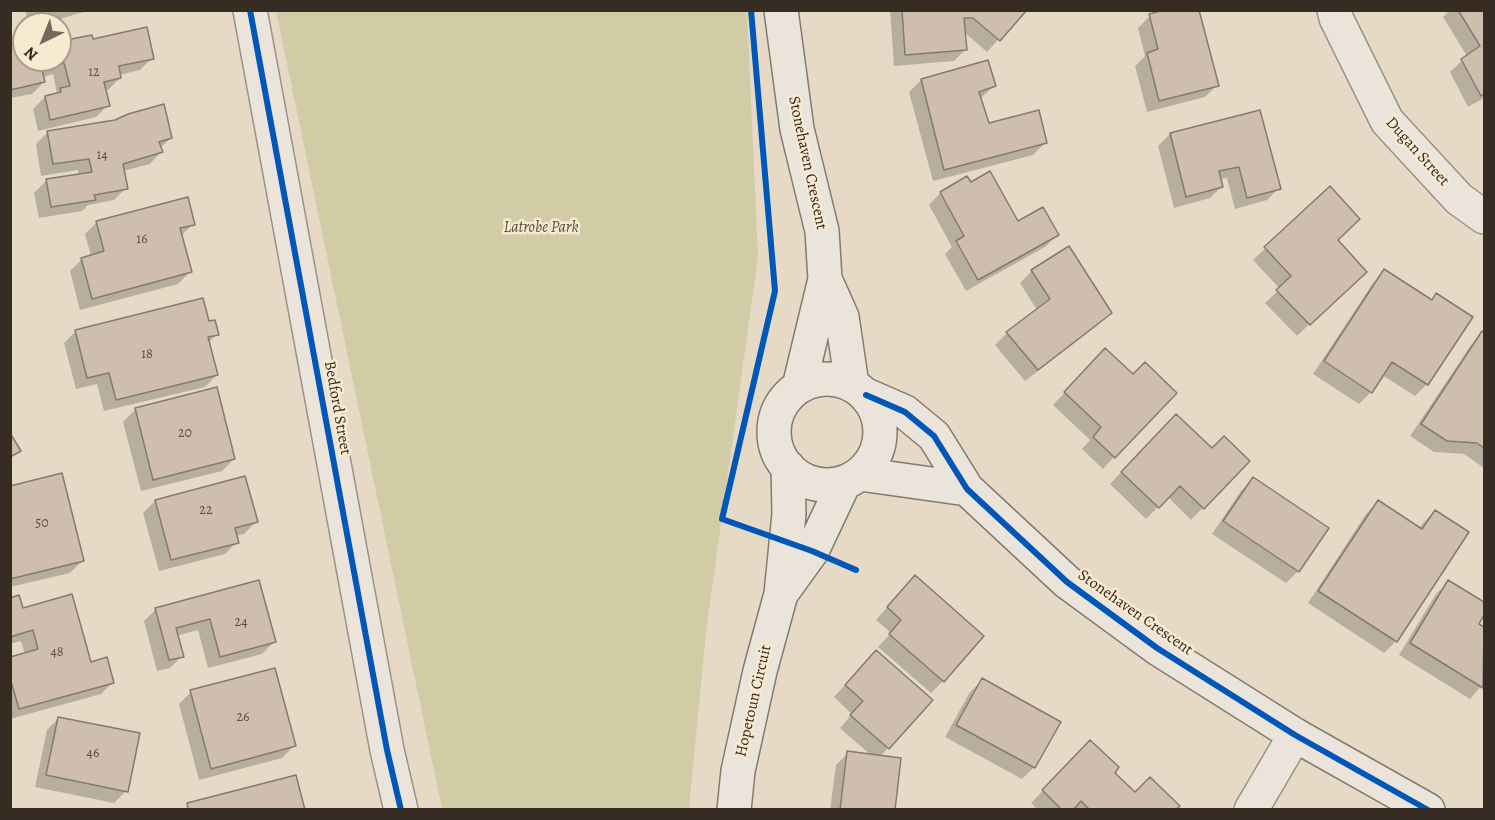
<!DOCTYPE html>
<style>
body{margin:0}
#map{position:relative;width:1495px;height:820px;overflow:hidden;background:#e6dac6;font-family:Alegreya,serif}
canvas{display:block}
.frame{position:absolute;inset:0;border:12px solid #372c24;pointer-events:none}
.north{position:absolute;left:12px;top:12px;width:60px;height:60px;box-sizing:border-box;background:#f8e9d1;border:2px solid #ab9d8c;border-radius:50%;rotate:223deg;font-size:16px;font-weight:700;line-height:24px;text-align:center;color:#372c24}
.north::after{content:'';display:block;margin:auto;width:21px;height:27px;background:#74695d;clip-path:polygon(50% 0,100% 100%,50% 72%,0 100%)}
</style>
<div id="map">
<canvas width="1495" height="820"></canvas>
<div class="frame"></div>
<div class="north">N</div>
</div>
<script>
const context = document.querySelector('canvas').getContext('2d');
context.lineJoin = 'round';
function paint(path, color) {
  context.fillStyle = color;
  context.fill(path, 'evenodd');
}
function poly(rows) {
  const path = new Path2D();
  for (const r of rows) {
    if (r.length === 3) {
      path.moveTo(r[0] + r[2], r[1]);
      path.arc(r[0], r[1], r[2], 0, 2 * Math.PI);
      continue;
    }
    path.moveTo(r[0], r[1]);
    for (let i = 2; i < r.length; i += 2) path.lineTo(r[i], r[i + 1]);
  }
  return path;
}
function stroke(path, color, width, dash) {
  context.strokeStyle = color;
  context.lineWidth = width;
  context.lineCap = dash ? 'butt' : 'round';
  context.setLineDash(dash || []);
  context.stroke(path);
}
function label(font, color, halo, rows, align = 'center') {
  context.font = font + ' Alegreya,serif';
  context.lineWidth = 5;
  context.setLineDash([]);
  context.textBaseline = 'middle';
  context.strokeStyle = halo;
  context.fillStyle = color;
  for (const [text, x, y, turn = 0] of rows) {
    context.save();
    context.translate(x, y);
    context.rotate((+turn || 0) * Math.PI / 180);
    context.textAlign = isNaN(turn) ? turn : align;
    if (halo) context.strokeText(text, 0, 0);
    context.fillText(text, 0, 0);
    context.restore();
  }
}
paint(poly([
 [276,11,747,11,758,257,706,632,689,809,442,809]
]), '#d1cba6');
paint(poly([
 [25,10,91,10,42,24,29,24],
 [890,10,1025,10,987,52,964,32,966,49,954,61,894,66],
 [1450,10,1484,10,1484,98,1468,107,1450,72,1467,56,1443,17],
 [1150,16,1217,85,1205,97,1147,112,1135,66,1145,56,1138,28],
 [91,41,152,58,140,70,119,75,120,78,108,90,105,91,108,105,96,117,38,131,33,109,45,97,57,93,53,74,43,77,44,82,32,94,10,98,10,46,24,43,24,60,60,60,60,42],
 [921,80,994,86,982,97,979,98,988,125,1045,143,1033,155,933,181,909,92],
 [1259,112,1279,188,1267,200,1235,209,1227,178,1220,179,1222,186,1210,198,1174,208,1158,146,1170,134],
 [48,132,171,138,160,148,161,152,150,164,123,171,126,188,114,200,88,205,82,211,39,218,34,193,46,181,79,176,78,170,41,176,36,144],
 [970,184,1018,223,1057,235,1045,247,966,291,945,254,952,247,929,205,940,193],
 [1330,188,1336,240,1353,283,1297,336,1265,303,1280,289,1253,260],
 [97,222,193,224,181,236,190,272,178,284,80,310,70,271,82,259,91,256,85,234],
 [1032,271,1110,313,1098,325,1025,381,995,345,1007,333,1037,310,1020,283],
 [1385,271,1430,301,1437,295,1427,384,1415,396,1382,375,1371,392,1359,404,1313,374,1373,283],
 [208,323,217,334,208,343,217,375,205,387,104,411,97,384,76,389,64,343,76,331],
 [1482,333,1484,335,1484,468,1464,454,1434,452,1410,436,1471,345],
 [1093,362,1133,376,1114,457,1103,469,1082,449,1090,440,1053,405],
 [216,389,234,459,222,471,141,491,123,422,135,410],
 [1164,427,1212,450,1248,461,1191,520,1168,497,1146,519,1110,484],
 [244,478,256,522,244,534,235,536,237,542,225,554,159,571,143,513,155,501],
 [1253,479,1298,571,1286,583,1212,534,1241,491],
 [10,488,82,561,70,573,10,587],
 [1378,502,1419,529,1423,523,1435,511,1396,641,1384,653,1308,603,1366,514],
 [258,582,274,642,262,654,208,668,198,630,176,636,182,656,170,668,157,671,144,621,156,609],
 [1448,582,1484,604,1484,612,1477,624,1484,629,1484,683,1470,699,1399,655,1436,594],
 [903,589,943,681,931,693,878,647,891,633,876,620],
 [10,599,22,610,113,682,101,694,10,719,10,658,25,654,21,641,10,644],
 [876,652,888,748,880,757,894,810,830,810,836,765,848,753,872,756,840,728,852,714,834,697],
 [982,680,1059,722,1034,767,1022,779,945,737,970,692],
 [191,692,294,746,282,758,199,780,179,704],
 [59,718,126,791,114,803,35,787,47,730],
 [1090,742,1112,773,1135,794,1174,810,1038,810,1031,803]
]), '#0003');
const building = poly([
 [902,10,1027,10,1000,41,973,18,964,18,967,50,905,55,902,10],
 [1165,10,1199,10,1219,86,1159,101,1147,53,1158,49,1149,14,1165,10],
 [1458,10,1484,10,1484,94,1481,96,1461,59,1480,46,1458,10],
 [147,27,154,59,119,66,121,78,104,82,110,106,50,120,45,96,61,92,60,88,70,86,64,63,42,69,45,82,10,90,10,45,24,42,24,60,60,60,60,36,61,41,92,35,93,39,147,27],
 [988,60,996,86,979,92,989,123,1039,110,1047,143,944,170,921,79,988,60],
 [164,104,172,138,159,142,163,152,123,164,128,189,94,195,96,200,51,207,46,179,92,172,89,159,53,164,47,131,115,120,128,114,164,104],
 [1260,110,1281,189,1247,198,1239,167,1219,171,1223,187,1186,197,1170,133,1260,110],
 [990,171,1018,221,1043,207,1059,235,978,280,956,241,964,236,940,192,967,176,971,182,990,171],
 [1330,186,1360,219,1338,240,1367,272,1310,325,1276,290,1291,276,1264,247,1330,186],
 [188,197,195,225,180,228,192,272,92,299,81,258,104,251,96,221,188,197],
 [1069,246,1112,313,1038,370,1006,332,1050,299,1031,270,1069,246],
 [1384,269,1432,300,1436,293,1473,317,1428,385,1392,362,1372,393,1324,361,1384,269],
 [203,298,209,321,215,320,219,335,208,337,218,375,116,400,109,373,87,378,75,330,203,298],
 [1482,331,1484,333,1484,448,1477,443,1447,441,1421,424,1482,331],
 [1105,348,1133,374,1145,362,1177,393,1115,458,1093,437,1101,427,1064,392,1105,348],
 [217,387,235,459,153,480,135,408,217,387],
 [1176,414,1212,448,1224,436,1250,461,1204,509,1180,486,1159,508,1121,472,1176,414],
 [10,433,21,451,10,457,10,433],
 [62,473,84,561,10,579,10,486,62,473],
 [245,476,258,522,235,528,239,543,171,560,155,500,245,476],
 [1253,477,1329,528,1299,572,1223,521,1253,477],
 [1378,500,1422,529,1435,510,1469,532,1397,642,1318,591,1378,500],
 [915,575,984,636,944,682,889,634,901,620,887,607,915,575],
 [259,580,276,642,220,657,210,619,176,628,184,657,169,660,155,608,259,580],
 [1448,580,1484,602,1484,615,1479,624,1484,627,1483,688,1410,643,1448,580],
 [72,594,91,662,107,657,114,683,19,709,10,678,10,657,38,649,33,630,10,637,10,598,19,595,23,608,72,594],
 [876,650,933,700,889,749,850,715,863,701,845,685,876,650],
 [275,668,296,746,211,769,190,690,275,668],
 [982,678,1061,722,1035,768,956,725,982,678],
 [58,717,140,733,128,792,46,775,58,717],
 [1090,740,1119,767,1115,773,1135,792,1150,777,1180,806,1176,810,1090,810,1081,801,1073,810,1062,810,1042,790,1090,740],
 [847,751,901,758,895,810,840,810,847,751],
 [296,775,305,810,188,810,187,803,296,775]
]);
paint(building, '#cfbeae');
stroke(building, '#827b70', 1.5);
const street = poly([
 [250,10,387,750,401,810],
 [1334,10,1336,18,1387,121,1459,199,1484,217],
 [1251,810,1295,735]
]);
const secondary = poly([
 [781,10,797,129,822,231,825,279,799,387],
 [825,279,842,317,852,385],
 [827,432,53],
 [866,395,905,412,934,436,967,489,1067,582,1157,648,1295,735,1428,810],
 [860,474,967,489],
 [781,594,812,551,844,483],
 [734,810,738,771,760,671,781,594,789,514,788,467]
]);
stroke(street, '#9b9286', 36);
stroke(secondary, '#827b70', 36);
stroke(street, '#eae4da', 33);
stroke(secondary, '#eae4da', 33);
stroke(poly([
 [250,10,387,750,401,810],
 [751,10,775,291,722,519,812,551,856,570],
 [866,395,905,412,934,436,967,489,1067,582,1157,648,1295,735,1428,810]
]), '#0057b8', 6);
label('14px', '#5d5046', null, [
 ["12",94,73],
 ["14",102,156],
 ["16",142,240],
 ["18",147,355],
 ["20",185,434],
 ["22",206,511],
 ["50",42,524],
 ["24",241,623],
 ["48",57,653],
 ["26",243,718],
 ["46",93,754]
]);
label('16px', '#372c24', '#f8e9d1', [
 ["Dugan Street",1417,152,48],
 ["Stonehaven Crescent",807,163,78],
 ["Bedford Street",337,408,80],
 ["Stonehaven Crescent",1135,613,35],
 ["Hopetoun Circuit",754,701,-77]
]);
label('italic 16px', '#59513e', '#f8e9d1', [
 ["Latrobe Park",541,228]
]);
</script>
